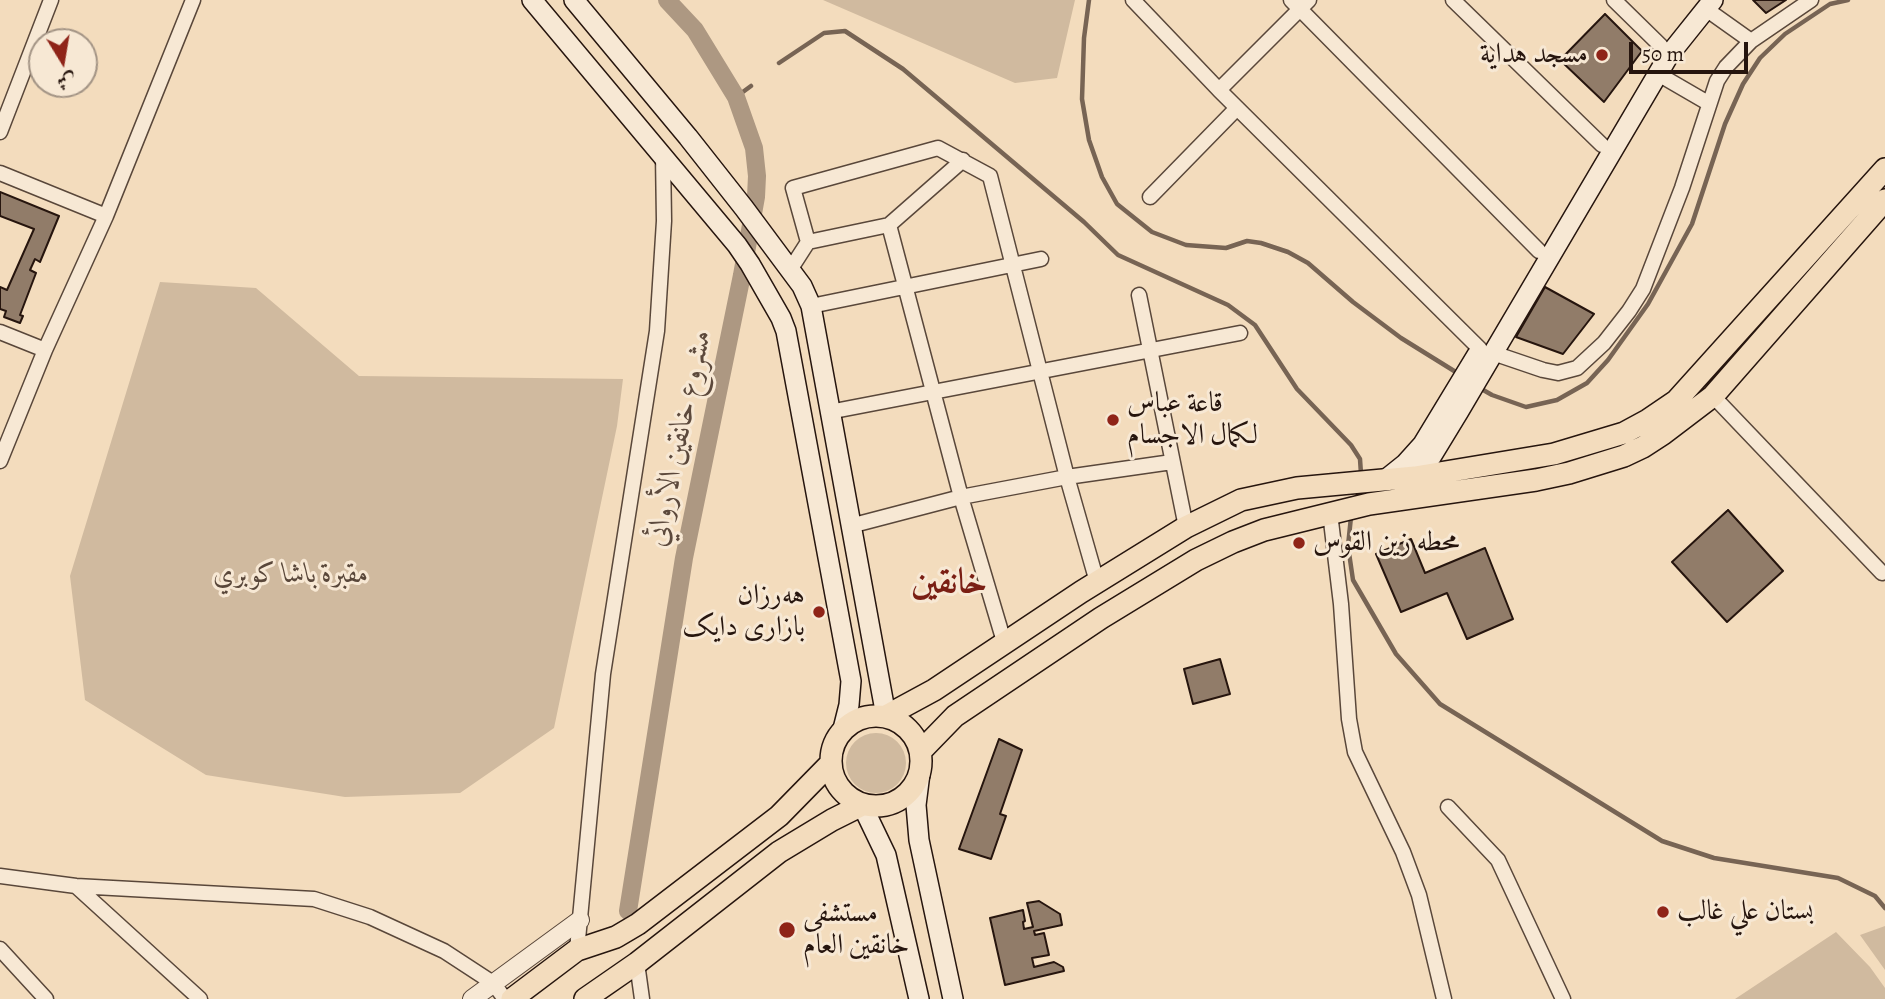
<!DOCTYPE html>
<meta charset="utf-8">
<style>
body{margin:0}
#map{position:relative;width:1885px;height:999px;overflow:hidden;background:#f3dcbd;font-family:Alegreya,Amiri,serif}
canvas{display:block}
.north{position:absolute;left:28px;top:28px;width:70px;height:70px;box-sizing:border-box;background:#f7e8d4;border:2px solid #a39485;border-radius:50%;rotate:169deg;font-size:19px;font-weight:700;line-height:28px;text-align:center;color:#26150e}
.north::after{content:'';display:block;margin:auto;width:24px;height:32px;background:#8f2418;clip-path:polygon(50% 0,100% 100%,50% 72%,0 100%)}
.scale{position:absolute;left:1629px;top:42px;width:119px;height:32px;box-sizing:border-box;border:4px solid #26150e;border-top:0;padding-left:9px;font-size:21px;line-height:24px;white-space:nowrap;color:#26150e;-webkit-text-stroke:5px #f7e8d4;paint-order:stroke}
</style>
<div id="map">
<canvas width="1885" height="999"></canvas>
<div class="north">ش</div>
<div class="scale">50 m</div>
</div>
<script>
const context = document.querySelector('canvas').getContext('2d');
context.lineJoin = 'round';
function paint(path, color) {
  context.fillStyle = color;
  context.fill(path, 'evenodd');
}
function poly(rows) {
  const path = new Path2D();
  for (const r of rows) {
    if (r.length === 3) {
      path.moveTo(r[0] + r[2], r[1]);
      path.arc(r[0], r[1], r[2], 0, 2 * Math.PI);
      continue;
    }
    path.moveTo(r[0], r[1]);
    for (let i = 2; i < r.length; i += 2) path.lineTo(r[i], r[i + 1]);
  }
  return path;
}
function stroke(path, color, width, dash) {
  context.strokeStyle = color;
  context.lineWidth = width;
  context.lineCap = dash ? 'butt' : 'round';
  context.setLineDash(dash || []);
  context.stroke(path);
}
function label(font, color, halo, rows, align = 'center') {
  context.font = font + ' Alegreya,Amiri,serif';
  context.lineWidth = 6;
  context.setLineDash([]);
  context.textBaseline = 'middle';
  context.strokeStyle = halo;
  context.fillStyle = color;
  for (const [text, x, y, turn = 0] of rows) {
    context.save();
    context.translate(x, y);
    context.rotate((+turn || 0) * Math.PI / 180);
    context.textAlign = isNaN(turn) ? turn : align;
    if (halo) context.strokeText(text, 0, 0);
    context.fillText(text, 0, 0);
    context.restore();
  }
}
paint(poly([
 [823,0,1075,0,1057,78,1015,83],
 [160,282,256,288,359,376,623,379,617,426,554,728,460,793,345,797,206,775,85,700,70,576],
 [876,763,30],
 [1885,926,1885,970,1860,935],
 [1836,932,1870,967,1885,988,1885,999,1735,999]
]), '#d0ba9f');
stroke(poly([
 [1089,0,1084,38,1082,99,1089,140,1102,177,1117,204,1152,232,1186,245,1226,248,1247,241,1261,243,1288,252,1308,263,1353,302,1401,338,1459,374],
 [779,63,824,33,845,31,903,69,1084,222,1118,255,1228,305,1255,325,1297,389,1351,445,1360,459,1361,474],
 [736,97,751,86],
 [1478,387,1492,395,1526,407,1557,400,1587,383,1608,360,1648,304,1692,224,1725,124,1743,84,1760,58,1785,34,1830,4,1848,0],
 [1351,517,1348,546,1353,580,1396,654,1440,704,1662,841,1714,858,1838,878,1875,896,1885,908]
]), '#776454', 4.5);
stroke(poly([
 [628,911,684,558,742,275,756,197,757,176,754,148,736,97,695,30,667,0]
]), '#ad9882', 18);
const building = poly([
 [1753,0,1786,0,1766,13,1753,0],
 [1605,14,1642,51,1604,102,1560,60,1605,14],
 [0,192,59,216,40,262,35,259,30,270,36,273,20,315,23,316,20,323,4,317,6,311,0,309,0,287,7,290,34,229,0,216,0,192],
 [1545,287,1594,314,1563,354,1516,337,1545,287],
 [1728,510,1783,571,1727,622,1672,562,1728,510],
 [1411,539,1425,573,1485,548,1513,619,1467,639,1447,593,1401,612,1376,554,1411,539],
 [1220,659,1230,694,1193,704,1184,669,1220,659],
 [999,739,1022,750,1000,814,1006,816,991,859,959,849,999,739],
 [1039,901,1060,914,1062,925,1034,931,1035,935,1044,933,1049,955,1032,958,1034,967,1054,962,1063,967,1064,971,1005,985,990,918,1023,910,1025,921,1023,922,1024,929,1033,927,1027,903,1039,901]
]);
paint(building, '#917c69');
stroke(building, '#26150e', 2);
const minor = poly([
 [1133,0,1219,90,1480,349],
 [1291,0,1539,251],
 [1453,0,1602,145],
 [1614,0,1661,46],
 [1706,9,1751,41],
 [1658,74,1708,103],
 [1219,90,1309,0],
 [0,132,51,0],
 [0,173,106,216],
 [1150,197,1237,108],
 [889,225,961,497,1005,645],
 [808,242,793,188,938,148,990,176,1067,477,1097,582],
 [790,270,808,242,889,225,963,160],
 [1139,295,1186,527],
 [811,306,1041,259],
 [0,332,45,350],
 [1493,353,1543,370,1558,373,1577,368,1604,343,1629,311,1643,289,1682,188,1717,81,1726,67,1751,41,1811,0],
 [1713,396,1882,573],
 [829,412,1240,333],
 [0,461,45,350,106,216,193,0],
 [1330,513,1341,604,1349,719,1355,752,1403,852,1419,895,1444,999],
 [850,526,961,497,1067,477,1172,462],
 [1448,807,1498,860,1563,999],
 [0,876,76,886,314,899,370,917,444,951,493,983,505,999],
 [76,886,200,999],
 [0,949,46,999],
 [577,950,603,674,657,331,664,221,663,155],
 [637,963,642,999]
]);
const tertiary = poly([
 [472,999,580,920]
]);
const secondary = poly([
 [532,0,737,245,750,264,781,318,786,331,851,681,849,705,843,729],
 [574,0,688,137,744,208,802,286,811,306,886,716],
 [1385,480,1405,464,1423,444,1477,355],
 [1409,485,1431,457,1459,411,1669,55,1713,0],
 [920,773,916,805,919,840,953,999],
 [862,805,886,855,919,999]
]);
const primary = poly([
 [876,761,45],
 [886,716,934,690,1081,592,1186,527,1241,500,1297,488,1415,477,1554,454,1624,433,1648,420,1676,401,1885,169],
 [921,751,955,716,1101,618,1196,560,1233,542,1264,530,1369,504,1536,480,1569,473,1624,456,1643,447,1663,434,1713,396,1885,200],
 [512,999,577,950,616,937,638,924,779,816,830,764],
 [585,999,637,963,779,852,832,820,862,805]
]);
stroke(minor, '#59473a', 17);
stroke(tertiary, '#59473a', 20);
stroke(secondary, '#26150e', 22);
stroke(primary, '#26150e', 24);
stroke(minor, '#f7e8d4', 14);
stroke(tertiary, '#f7e8d4', 18);
stroke(secondary, '#f7e8d4', 19);
stroke(primary, '#f3dcbd', 21);
for (const [x, y, r, color] of [
 [1602,55,7,"#8f2418"],
 [1113,420,7,"#8f2418"],
 [1299,543,7,"#8f2418"],
 [819,612,7,"#8f2418"],
 [1663,912,7,"#8f2418"],
 [787,930,9,"#8f2418"]
]) {
  const dot = new Path2D();
  dot.arc(x, y, r, 0, 2 * Math.PI);
  context.fillStyle = color;
  context.fill(dot);
  stroke(dot, '#f7e8d4', 2.5);
}
label('28px', '#26150e', '#f7e8d4', [
 ["مسجد هداية",1588,55,"right"],
 ["قاعة عباس",1127,404],
 ["لكمال الاجسام",1127,436],
 ["محطه زين القوس",1313,543],
 ["هەرزان",805,596,"right"],
 ["بازاری دایک",805,628,"right"],
 ["بستان علي غالب",1677,912],
 ["مستشفى",803,914],
 ["خانقين العام",803,946]
], 'left');
label('italic 28px', '#59473a', '#f7e8d4', [
 ["مقبرة باشا كوبري",291,575]
]);
label('italic 30px', '#5c493c', '#f7e8d4', [
 ["مشروع خانقين الأروائي",680,438,-78]
]);
label('bold 35px', '#7a1f14', '#f7e8d4', [
 ["خانقين",949,583]
]);
</script>
